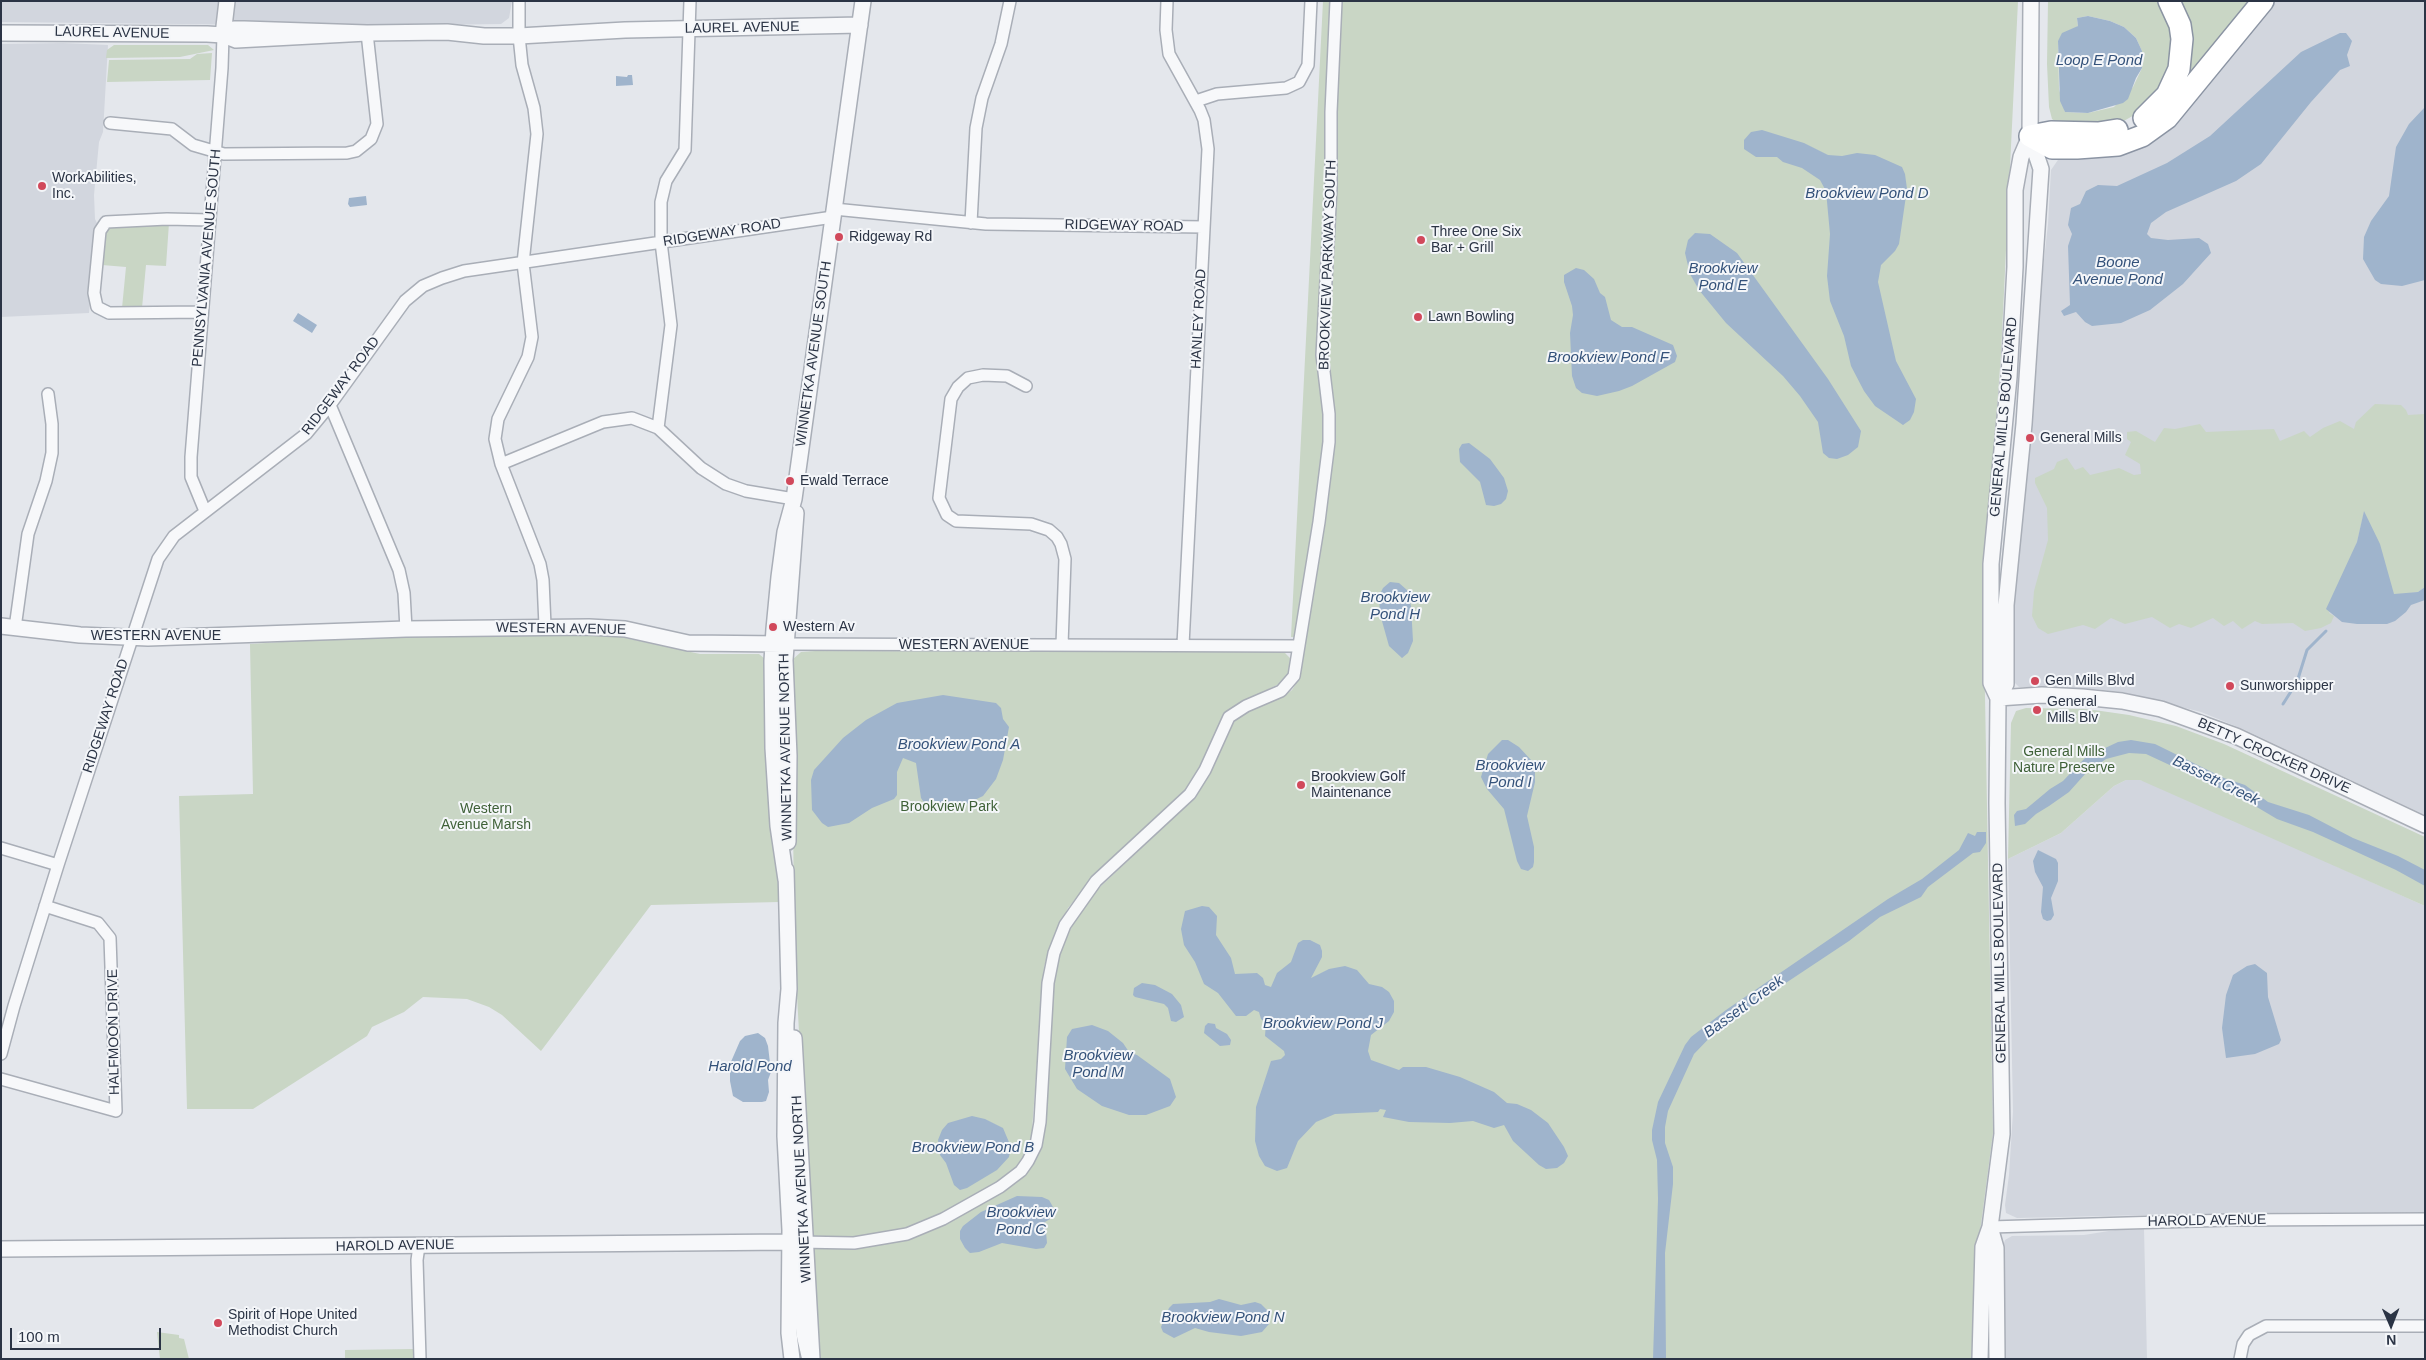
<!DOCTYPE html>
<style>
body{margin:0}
#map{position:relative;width:2426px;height:1360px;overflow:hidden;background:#e4e7ec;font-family:Arial,sans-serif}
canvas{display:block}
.frame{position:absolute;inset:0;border:2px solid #2b3445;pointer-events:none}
.north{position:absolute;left:2366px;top:1300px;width:50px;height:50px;-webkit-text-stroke:4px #f4f6f9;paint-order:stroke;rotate:179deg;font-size:14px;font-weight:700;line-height:20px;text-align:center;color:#2b3445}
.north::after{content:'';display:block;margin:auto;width:18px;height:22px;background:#2b3445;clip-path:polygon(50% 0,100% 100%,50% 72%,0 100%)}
.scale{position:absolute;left:10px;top:1328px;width:151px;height:22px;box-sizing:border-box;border:2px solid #2b3445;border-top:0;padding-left:6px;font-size:15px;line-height:18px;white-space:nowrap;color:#2b3445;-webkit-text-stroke:4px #f4f6f9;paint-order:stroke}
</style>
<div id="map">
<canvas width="2426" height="1360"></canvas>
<div class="frame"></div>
<div class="north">N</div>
<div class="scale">100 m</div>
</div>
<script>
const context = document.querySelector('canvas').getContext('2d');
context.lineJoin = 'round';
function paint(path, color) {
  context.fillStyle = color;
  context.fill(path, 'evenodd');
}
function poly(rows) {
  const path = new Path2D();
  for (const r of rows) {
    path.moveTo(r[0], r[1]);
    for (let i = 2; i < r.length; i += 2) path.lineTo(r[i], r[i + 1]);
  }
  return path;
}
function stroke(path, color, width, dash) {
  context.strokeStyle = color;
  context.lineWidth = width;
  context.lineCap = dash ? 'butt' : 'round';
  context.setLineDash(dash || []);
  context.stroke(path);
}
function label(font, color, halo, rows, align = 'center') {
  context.font = font + ' Arial,sans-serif';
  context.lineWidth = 4;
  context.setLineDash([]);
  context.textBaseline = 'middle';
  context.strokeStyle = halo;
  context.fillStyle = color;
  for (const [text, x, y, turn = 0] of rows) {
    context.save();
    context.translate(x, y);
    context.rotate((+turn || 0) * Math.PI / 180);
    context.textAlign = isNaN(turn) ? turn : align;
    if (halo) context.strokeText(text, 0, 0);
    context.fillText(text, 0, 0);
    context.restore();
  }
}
paint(poly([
 [1,1,512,1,509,18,501,24,358,26,1,22],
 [2269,1,2425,1,2425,815,2245,730,2201,712,2122,692,2094,689,2019,687,2015,683,2013,678,2015,574,2037,362,2037,323,2048,224,2051,170,2060,157,2119,150],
 [63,43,108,45,103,132,99,142,94,195,95,219,97,223,89,313,1,317,1,44],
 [2126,780,2140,780,2149,782,2425,906,2425,1212,2232,1213,2017,1218,2006,1213,2005,1205,2009,1175,2013,1112,2008,859,2061,833,2114,786],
 [2144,1229,2147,1359,2002,1359,2003,1246,2005,1240,2012,1236,2084,1235,2115,1230]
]), '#d2d6de');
paint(poly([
 [1323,1,2018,1,2001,354,1986,559,1984,642,1993,1133,1980,1232,1972,1359,817,1359,794,941,792,660,801,652,815,651,1280,652,1285,653,1290,658,1289,673,1285,681,1236,705,1224,715,1199,770,1187,788,1095,875,1068,908,1050,946,1044,967,1031,1144,1017,1168,1005,1178,948,1210,951,1222,1016,1183,1030,1169,1041,1148,1045,1122,1054,977,1059,955,1078,913,1098,889,1193,799,1209,775,1235,720,1250,711,1284,696,1292,690,1300,677,1306,638,1291,637],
 [2048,1,2163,1,2175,27,2169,77,2143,110,2122,122,2059,124,2052,119,2049,107,2047,64],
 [2088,16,2110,21,2124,27,2136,38,2142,51,2142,68,2133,87,2114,107,2088,113,2065,112,2059,89,2058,41,2078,26,2077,18],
 [2174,1,2257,1,2170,101],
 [114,45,208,45,214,50,180,57,106,58,107,50],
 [212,53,210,80,107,82,109,60,190,59,197,54],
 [169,223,166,266,146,265,142,308,122,308,126,267,102,265,106,229,108,227],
 [2375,404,2401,405,2406,410,2408,415,2425,414,2425,587,2418,592,2394,595,2364,512,2357,542,2329,613,2334,616,2331,623,2321,628,2305,631,2293,623,2262,624,2255,621,2242,629,2233,621,2224,626,2213,618,2191,628,2179,624,2170,628,2152,617,2125,624,2111,618,2095,629,2083,625,2048,634,2038,628,2032,616,2034,591,2048,540,2047,508,2035,483,2035,478,2054,469,2057,462,2067,458,2075,470,2083,467,2090,475,2119,468,2134,475,2141,474,2140,464,2125,455,2131,442,2127,439,2127,432,2136,431,2155,442,2164,428,2175,429,2200,424,2206,432,2274,429,2280,441,2304,431,2310,437,2323,428,2340,421,2354,429,2356,422],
 [566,632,621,637,700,654,759,654,765,659,779,902,651,905,541,1051,502,1015,489,1007,467,999,423,997,404,1012,372,1027,367,1036,253,1109,187,1109,179,796,253,794,250,644,377,636],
 [2026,708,2087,709,2129,715,2176,726,2224,744,2425,837,2425,906,2140,780,2126,780,2114,786,2061,833,2008,859,2011,723,2016,711],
 [157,1332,179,1335,179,1338,184,1339,189,1359,160,1359],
 [413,1349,413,1359,345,1359,345,1350]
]), '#c9d6c5');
paint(poly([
 [2088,16,2110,21,2124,27,2136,38,2142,51,2142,68,2136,78,2128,99,2123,103,2088,113,2065,112,2060,101,2058,41,2062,33,2078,26,2077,18],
 [2340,33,2346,33,2352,41,2347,55,2350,66,2340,70,2311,102,2261,164,2236,181,2166,212,2151,223,2147,234,2151,238,2168,240,2199,238,2208,244,2211,253,2183,284,2150,310,2121,323,2092,326,2085,322,2076,312,2064,316,2061,311,2070,305,2068,246,2072,234,2068,225,2071,208,2080,204,2086,191,2098,185,2117,186,2167,163,2210,136,2301,52],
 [628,75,632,75,633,85,616,86,616,76,627,77],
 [2425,107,2425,280,2402,286,2381,284,2375,280,2363,259,2364,237,2371,221,2389,196,2396,147,2409,124],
 [1762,130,1804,143,1828,155,1842,156,1857,153,1875,155,1902,167,1905,174,1907,189,1899,244,1895,251,1881,265,1878,282,1896,361,1916,399,1914,412,1910,420,1903,425,1875,406,1864,391,1851,366,1844,336,1830,301,1827,276,1830,234,1826,191,1820,180,1802,168,1783,162,1777,157,1756,157,1744,149,1744,140,1751,132],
 [366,196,367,205,350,207,348,204,349,198],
 [1695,233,1710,234,1737,253,1828,379,1861,431,1858,447,1848,455,1837,459,1829,458,1823,453,1818,422,1800,396,1783,376,1726,323,1699,290,1690,274,1685,253,1688,240],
 [1576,268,1584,270,1594,279,1600,293,1605,297,1611,320,1622,327,1632,327,1673,345,1677,356,1675,362,1632,386,1619,391,1597,396,1582,393,1576,388,1572,376,1570,333,1573,315,1572,306,1564,282,1564,275],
 [298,313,317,325,312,333,293,321],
 [1469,443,1490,459,1504,478,1508,491,1506,499,1501,504,1494,506,1486,505,1480,482,1460,462,1459,449,1462,444],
 [2364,511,2380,544,2394,594,2418,592,2425,587,2425,600,2411,605,2406,612,2395,621,2387,624,2357,624,2342,622,2326,609,2357,542],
 [1390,582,1399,583,1407,590,1411,606,1413,641,1408,653,1402,658,1389,646,1380,614,1379,596,1383,588],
 [943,695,996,703,1001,708,1003,719,1009,727,1003,760,996,779,983,796,962,806,927,807,921,798,916,763,903,758,897,772,897,795,894,799,872,808,849,823,828,827,822,823,812,810,811,780,814,770,843,738,866,720,897,703],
 [1502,740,1508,740,1519,747,1531,760,1535,770,1535,782,1527,816,1534,847,1534,862,1533,867,1528,871,1521,869,1517,861,1504,809,1487,789,1481,777,1488,754],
 [2131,740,2155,744,2224,778,2245,785,2268,802,2309,815,2353,838,2398,856,2425,870,2425,886,2396,870,2313,832,2277,819,2245,800,2146,754,2129,753,2106,759,2086,773,2069,792,2049,806,2036,814,2025,824,2015,826,2014,815,2017,811,2026,809,2050,789,2063,781,2086,757,2118,742],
 [1977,832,1986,832,1986,843,1980,852,1973,853,1928,887,1921,897,1880,917,1849,941,1721,1026,1694,1054,1668,1111,1665,1127,1665,1143,1673,1167,1673,1184,1665,1253,1666,1358,1653,1359,1658,1199,1657,1160,1652,1140,1652,1130,1658,1102,1685,1045,1691,1037,1726,1010,1888,899,1922,879,1959,850,1968,833,1975,836],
 [2038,850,2056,859,2058,863,2058,881,2051,898,2054,915,2051,920,2047,921,2043,919,2041,912,2043,887,2035,872,2033,861],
 [1202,906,1209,907,1217,916,1216,935,1231,958,1235,974,1257,973,1263,978,1265,985,1271,987,1277,973,1291,962,1298,943,1303,940,1310,940,1320,945,1322,951,1322,957,1311,978,1329,969,1345,966,1357,970,1369,984,1382,987,1389,992,1394,1001,1394,1012,1389,1021,1371,1035,1368,1051,1371,1060,1399,1070,1403,1067,1426,1067,1460,1077,1494,1092,1507,1103,1517,1104,1531,1110,1548,1123,1564,1147,1568,1156,1564,1163,1557,1168,1546,1169,1539,1165,1513,1141,1504,1125,1494,1128,1473,1121,1450,1123,1409,1122,1383,1117,1386,1110,1380,1109,1378,1112,1335,1114,1316,1122,1298,1141,1287,1168,1277,1171,1265,1166,1259,1156,1255,1141,1256,1107,1271,1061,1281,1059,1285,1055,1284,1051,1265,1036,1266,1023,1261,1019,1259,1012,1254,1010,1246,1016,1236,1016,1218,993,1204,984,1195,962,1184,945,1181,929,1185,911],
 [2255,964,2267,973,2268,997,2281,1040,2279,1044,2255,1054,2226,1058,2222,1028,2226,995,2233,975,2247,966],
 [1142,983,1155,985,1172,994,1181,1005,1184,1017,1176,1022,1171,1021,1168,1008,1164,1004,1135,997,1133,995,1134,988],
 [1208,1023,1215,1024,1216,1028,1227,1034,1231,1040,1230,1045,1220,1046,1204,1033,1205,1026],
 [1092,1025,1108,1031,1123,1043,1129,1052,1137,1055,1170,1079,1176,1097,1170,1106,1146,1115,1129,1115,1102,1106,1077,1089,1065,1069,1067,1037,1072,1029],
 [758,1033,765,1038,768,1046,771,1072,768,1080,769,1092,766,1101,762,1102,743,1102,733,1096,730,1081,730,1064,740,1041,745,1036],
 [972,1116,985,1119,1003,1128,1011,1147,1009,1157,997,1170,967,1188,960,1190,954,1185,946,1163,940,1155,938,1140,942,1130,948,1123],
 [1017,1196,1042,1197,1049,1200,1053,1207,1050,1219,1045,1222,1047,1243,1044,1248,1036,1249,1002,1243,979,1252,970,1253,965,1248,960,1239,960,1231,963,1226,981,1212],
 [1219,1299,1241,1305,1255,1302,1261,1304,1268,1311,1269,1324,1262,1332,1241,1336,1209,1332,1195,1328,1174,1338,1163,1332,1161,1327,1169,1308,1173,1304,1210,1302]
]), '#9fb4cc');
stroke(poly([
 [2283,704,2297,682,2307,650,2326,631]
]), '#9fb4cc', 3);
const minor = poly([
 [519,1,519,36,522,65,534,108,537,134,523,263,532,337,528,357,498,419,495,439,501,464,540,564,543,580,545,626],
 [1167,1,1166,30,1169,54,1200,110,1204,120,1208,149,1183,645],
 [1196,101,1217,94,1286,88,1299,82,1308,65,1311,1],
 [110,123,172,129,193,145,224,154,347,153,356,151,371,139,377,124,367,33],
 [834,209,986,224,1204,227],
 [971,223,976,128,982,98,1001,44,1010,1],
 [202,312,109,313,97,307,94,293,100,231,106,222,167,219,210,220],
 [1026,386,1007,376,983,375,968,378,958,387,951,399,939,498,947,515,956,521,1031,524,1049,530,1057,537,1061,544,1065,559,1062,645],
 [330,405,399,570,404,593,406,629],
 [658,428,671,325,661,242,661,202,666,181,685,150,690,1],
 [501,464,603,422,632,418,658,428,701,468,726,484,746,491,794,499],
 [205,511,191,477,191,457,222,68,223,35],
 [15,628,28,534,46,481,52,453,52,424,48,394],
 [786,644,1299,646],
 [1,848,58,865],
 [1,1054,14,1006,58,865,158,559,174,536,306,434,330,405,405,301,423,286,442,278,464,271,833,217],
 [1,1079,116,1111,110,938,98,923,45,906],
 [1990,1227,2230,1220,2425,1219],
 [799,1242,854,1243,907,1234,943,1219,1000,1187,1021,1171,1028,1161,1036,1145,1040,1122,1048,983,1054,953,1065,925,1096,881,1190,794,1205,770,1229,717,1246,706,1281,691,1294,676,1319,522,1329,442,1329,414,1322,355,1331,188,1331,112,1336,1],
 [419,1246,417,1260,420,1359],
 [795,1246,802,1334,807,1356],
 [2240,1359,2243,1344,2249,1335,2266,1326,2425,1326]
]);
const tertiary = poly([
 [1,33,207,34,223,35,236,40,367,33,244,29,234,29,223,35],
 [367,33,447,32,484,36,519,36,625,30,860,25],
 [223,35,227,1],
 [1,626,80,635,148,638,406,629,589,627,625,629,688,643,782,644],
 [1998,698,2006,684,2006,605,2024,424,2041,169,2030,136,2031,1],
 [1998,698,2042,695,2082,697,2122,701,2161,709,2236,736,2425,825],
 [788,842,789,756,785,660,796,513],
 [786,870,789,989,786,1023,785,1136,790,1230,789,1333,792,1359],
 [786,880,778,826,773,748,772,661,774,629,779,577,785,532,794,499,863,1],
 [794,1038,812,1359],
 [1990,1227,1996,1248,1997,1359],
 [1,1249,789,1242],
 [1980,1359,1983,1247,1990,1227,2002,1134,1997,803,1998,698,1991,683,1991,564,2009,377,2015,267,2015,190,2021,157,2030,136]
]);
const motorway = poly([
 [2144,118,2167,95,2179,69,2182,39,2180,25,2169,1],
 [2030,136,2052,148,2077,148,2118,145,2142,136,2167,118,2263,1],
 [2030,136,2051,132,2098,133,2117,130]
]);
stroke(minor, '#a9aeb7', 14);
stroke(tertiary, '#a9aeb7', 18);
stroke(motorway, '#8b94a3', 24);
stroke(minor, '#f7f8fa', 11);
stroke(tertiary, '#f7f8fa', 15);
stroke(motorway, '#fff', 21);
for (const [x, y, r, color] of [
 [42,186,5,"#d1495b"],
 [839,237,5,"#d1495b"],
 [1421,240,5,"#d1495b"],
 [1418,317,5,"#d1495b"],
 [2030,438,5,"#d1495b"],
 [790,481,5,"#d1495b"],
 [773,627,5,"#d1495b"],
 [2035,681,5,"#d1495b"],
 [2230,686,5,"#d1495b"],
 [2037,710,5,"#d1495b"],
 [1301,785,5,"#d1495b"],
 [218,1323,5,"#d1495b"]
]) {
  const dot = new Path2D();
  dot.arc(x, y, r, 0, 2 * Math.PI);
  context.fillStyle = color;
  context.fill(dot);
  stroke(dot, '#f4f6f9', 2);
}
label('14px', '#2b3445', '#f4f6f9', [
 ["LAUREL AVENUE",742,28,-1],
 ["LAUREL AVENUE",112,33,1],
 ["RIDGEWAY ROAD",1124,226,1],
 ["RIDGEWAY ROAD",722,233,-9],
 ["PENNSYLVANIA AVENUE SOUTH",207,258,-85],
 ["BROOKVIEW PARKWAY SOUTH",1328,265,-88],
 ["HANLEY ROAD",1199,319,-87],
 ["WINNETKA AVENUE SOUTH",814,354,-82],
 ["RIDGEWAY ROAD",341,386,-53],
 ["GENERAL MILLS BOULEVARD",2004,417,-85],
 ["WESTERN AVENUE",561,629,1],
 ["WESTERN AVENUE",156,636],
 ["WESTERN AVENUE",964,645],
 ["RIDGEWAY ROAD",106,716,-72],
 ["WINNETKA AVENUE NORTH",786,747,-91],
 ["BETTY CROCKER DRIVE",2274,756,24],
 ["GENERAL MILLS BOULEVARD",2000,963,-91],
 ["HALFMOON DRIVE",114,1032,-91],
 ["WINNETKA AVENUE NORTH",802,1189,-93],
 ["HAROLD AVENUE",2207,1221,-1],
 ["HAROLD AVENUE",395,1246,-1]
]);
label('14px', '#2b3445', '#f4f6f9', [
 ["WorkAbilities,",52,178],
 ["Inc.",52,194],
 ["Three One Six",1431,232],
 ["Bar + Grill",1431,248],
 ["Ridgeway Rd",849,237],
 ["Lawn Bowling",1428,317],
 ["General Mills",2040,438],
 ["Ewald Terrace",800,481],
 ["Western Av",783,627],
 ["Gen Mills Blvd",2045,681],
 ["Sunworshipper",2240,686],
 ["General",2047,702],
 ["Mills Blv",2047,718],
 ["Brookview Golf",1311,777],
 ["Maintenance",1311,793],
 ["Spirit of Hope United",228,1315],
 ["Methodist Church",228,1331]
], 'left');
label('14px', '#3f6138', '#f4f6f9', [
 ["General Mills",2064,752],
 ["Nature Preserve",2064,768],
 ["Brookview Park",949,807],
 ["Western",486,809],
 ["Avenue Marsh",486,825]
]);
label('italic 15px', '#34527a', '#f4f6f9', [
 ["Loop E Pond",2099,61],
 ["Brookview Pond D",1867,194],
 ["Boone",2118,263],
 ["Avenue Pond",2118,280],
 ["Brookview",1723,269],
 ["Pond E",1723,286],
 ["Brookview Pond F",1608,358],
 ["Brookview",1395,598],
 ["Pond H",1395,615],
 ["Brookview Pond A",959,745],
 ["Brookview",1510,766],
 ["Pond I",1510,783],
 ["Bassett Creek",2216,781,26],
 ["Bassett Creek",1744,1007,-36],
 ["Brookview Pond J",1323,1024],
 ["Brookview",1098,1056],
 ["Pond M",1098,1073],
 ["Harold Pond",750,1067],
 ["Brookview Pond B",973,1148],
 ["Brookview",1021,1213],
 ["Pond C",1021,1230],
 ["Brookview Pond N",1223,1318]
]);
</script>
